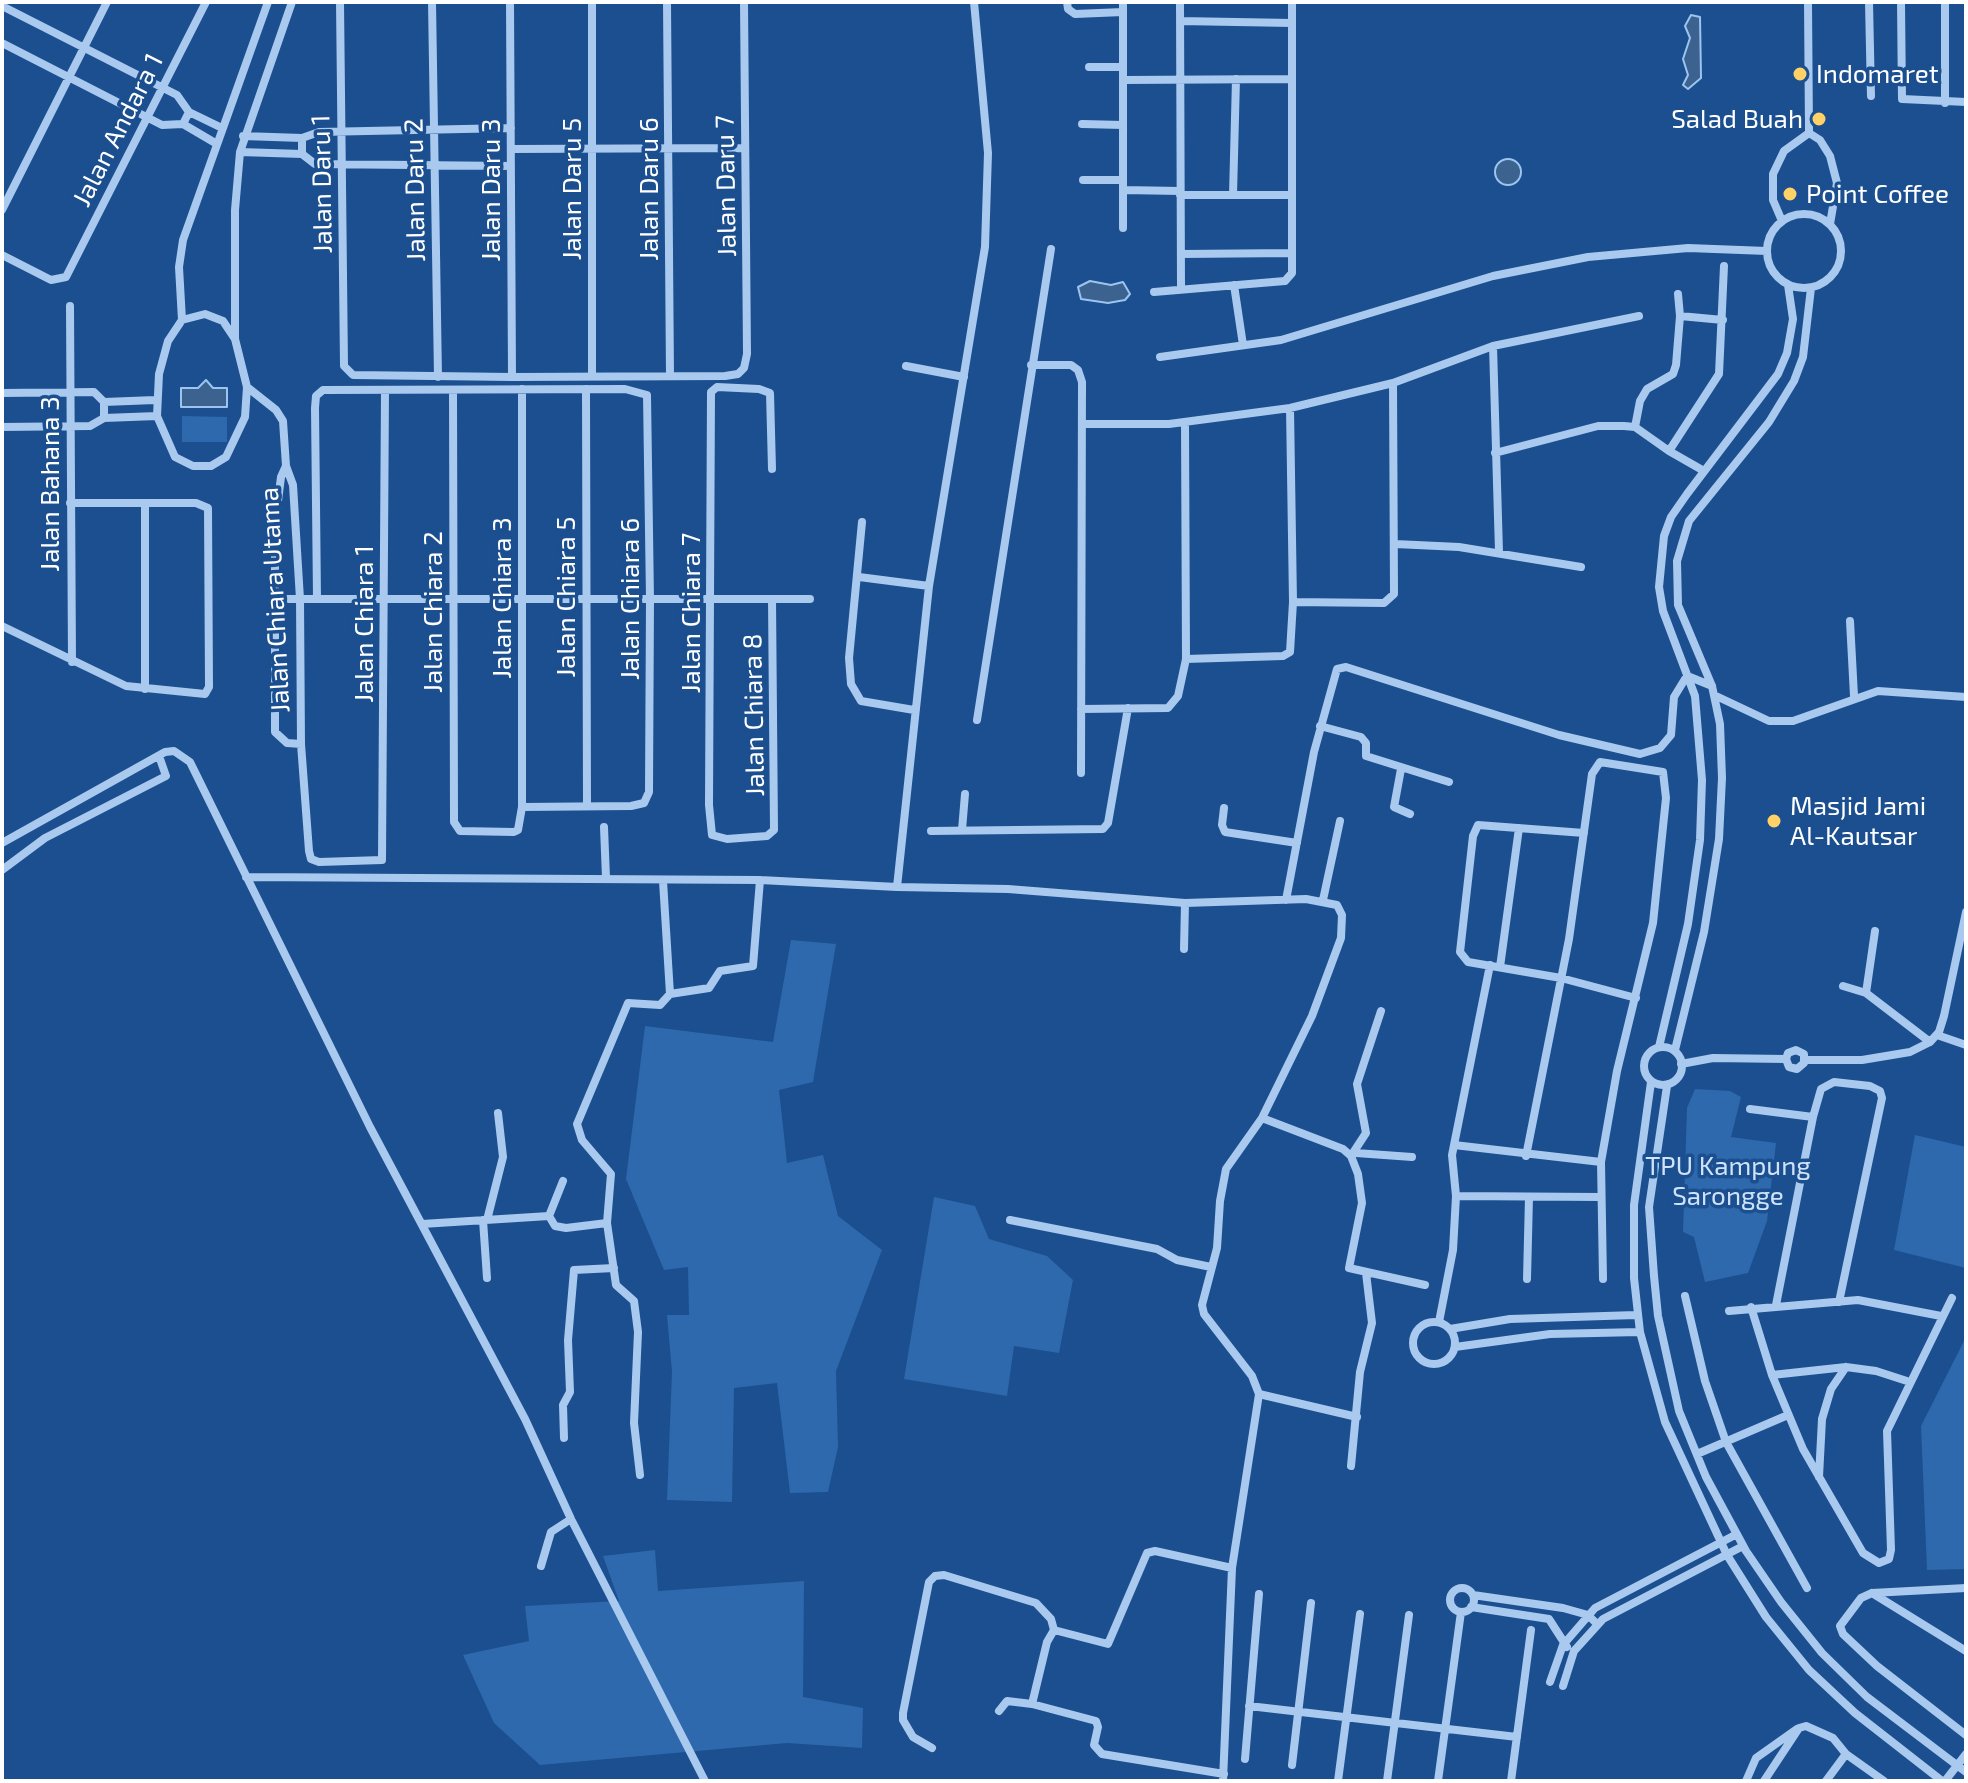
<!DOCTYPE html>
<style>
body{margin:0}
#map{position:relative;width:1968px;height:1783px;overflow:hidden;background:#1b4f8f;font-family:"Exo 2",sans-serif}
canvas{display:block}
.frame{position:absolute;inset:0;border:4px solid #fff;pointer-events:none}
</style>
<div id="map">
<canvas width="1968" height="1783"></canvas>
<div class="frame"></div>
</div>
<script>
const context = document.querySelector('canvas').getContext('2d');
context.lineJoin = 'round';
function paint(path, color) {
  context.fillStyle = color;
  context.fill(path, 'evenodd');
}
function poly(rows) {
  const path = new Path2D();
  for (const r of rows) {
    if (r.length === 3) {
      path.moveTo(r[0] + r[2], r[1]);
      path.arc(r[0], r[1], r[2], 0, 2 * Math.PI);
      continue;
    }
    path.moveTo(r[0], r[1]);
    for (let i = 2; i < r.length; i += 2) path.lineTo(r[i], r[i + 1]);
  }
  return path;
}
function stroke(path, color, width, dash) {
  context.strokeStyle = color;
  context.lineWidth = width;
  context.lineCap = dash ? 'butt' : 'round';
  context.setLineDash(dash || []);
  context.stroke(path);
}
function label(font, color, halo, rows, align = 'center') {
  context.font = font + ' "Exo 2",sans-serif';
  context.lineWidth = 7;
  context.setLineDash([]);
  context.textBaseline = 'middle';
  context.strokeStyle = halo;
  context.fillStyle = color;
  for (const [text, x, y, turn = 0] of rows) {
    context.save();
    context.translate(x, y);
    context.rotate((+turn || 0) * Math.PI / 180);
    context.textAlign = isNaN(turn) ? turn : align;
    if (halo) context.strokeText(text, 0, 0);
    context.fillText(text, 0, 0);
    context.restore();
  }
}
paint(poly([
 [182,416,227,417,227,442,182,442],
 [791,940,836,944,813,1082,779,1090,787,1163,823,1155,838,1216,882,1250,836,1371,838,1447,828,1492,790,1493,777,1383,734,1388,732,1502,667,1500,672,1372,667,1315,689,1315,688,1267,664,1270,626,1179,645,1026,773,1042],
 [1695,1089,1730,1091,1741,1097,1731,1137,1776,1143,1767,1221,1748,1273,1705,1282,1694,1237,1683,1232,1687,1108],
 [1915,1135,1966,1147,1966,1268,1894,1250],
 [934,1197,975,1206,989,1239,1047,1256,1073,1280,1059,1353,1014,1346,1007,1396,904,1379],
 [1966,1337,1966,1569,1927,1570,1921,1426],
 [655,1550,658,1591,804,1581,803,1697,863,1708,862,1748,787,1743,540,1765,494,1723,463,1655,529,1641,525,1606,619,1601,603,1556]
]), '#2e69ad');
const water = poly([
 [1691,15,1700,17,1701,78,1688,89,1683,85,1688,75,1683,59,1690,38,1685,26,1691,15],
 [1508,172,13],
 [1090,281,1111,285,1123,282,1130,294,1125,300,1108,303,1081,299,1078,287,1090,281],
 [206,380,213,388,227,388,227,407,181,407,181,388,198,388,206,380]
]);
paint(water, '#3c6290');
stroke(water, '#9cc4f0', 2);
stroke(poly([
 [340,2,344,366,353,375,512,377,725,376,738,374,744,368,747,354,744,2],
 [432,2,438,377],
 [510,2,512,377],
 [592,2,592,375],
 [667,2,670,376],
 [1067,2,1068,9,1075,14,1123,12],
 [1123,2,1123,228],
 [1180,2,1181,289],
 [1808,2,1809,133],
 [1869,2,1871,96],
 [1901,2,1902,99,1966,102],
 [1945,2,1945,103],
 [2,6,177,95,189,112,183,124,162,125,2,43],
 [1180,21,1292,23],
 [1089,67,1123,67],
 [1123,80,1291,79],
 [189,112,222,128],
 [183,124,217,144],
 [1082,124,1123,125],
 [511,128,319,132,302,138,302,154,315,164,511,166],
 [1809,133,1820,140,1830,156,1837,183,1830,224],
 [243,136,302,138],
 [511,149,745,148],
 [240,152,302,154],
 [1083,180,1123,180],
 [1123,190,1180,191],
 [1180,195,1291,195],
 [1233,195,1236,79],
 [2,210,107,2],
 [1804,251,37],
 [1782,221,1773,200,1773,174,1784,151,1809,133],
 [1181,254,1292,253],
 [2,255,51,280,66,277,206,2],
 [1234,285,1243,345],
 [1154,292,1285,281,1292,273,1292,2],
 [1678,294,1680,316],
 [70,306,72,662],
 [182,320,179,267,183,240,268,2],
 [235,339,223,321,205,314,182,320,168,341,159,374,157,416,175,457,193,466,211,466,226,457,245,417,247,387,235,339,235,210,240,152,292,2],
 [1493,346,1499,552],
 [1160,357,1281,340,1493,276,1588,257,1688,248,1767,251],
 [1031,365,1071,365,1078,370,1082,382,1081,773],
 [906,366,964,377],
 [247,387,276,410,283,421,286,466],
 [522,389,522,807],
 [586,389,587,805],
 [2,393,94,392,104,402,104,418],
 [104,402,155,400],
 [1082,424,1169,424,1290,408,1393,383,1493,346,1639,316],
 [2,427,90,426,104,418,157,416],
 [1635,427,1640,401,1647,389,1673,374,1676,365,1680,316,1723,320],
 [1669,451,1704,471],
 [1495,453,1598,426,1624,426,1635,427,1669,451,1719,374,1724,266],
 [772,469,770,393,759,389,717,387,711,392,709,805,712,835,727,839,767,836,774,830,772,599],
 [862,522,849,658,851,684,861,701,914,710],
 [1395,544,1459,547,1581,567],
 [859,577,929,586],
 [277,599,810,599],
 [317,599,315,408,316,396,323,390,625,389,647,395,650,599,649,792,644,803,631,806,522,807,518,830,514,832,460,831,454,822,453,391],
 [1293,602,1384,603,1394,594,1393,383],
 [1850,621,1854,696],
 [2,626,126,686,205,694,209,687,208,508,196,503,70,503],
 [1186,659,1283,656,1290,652,1293,602,1290,408],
 [145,689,145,503],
 [1714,695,1769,721,1793,721,1878,691,1966,697],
 [1081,709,1168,708,1178,696,1186,659,1185,423],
 [977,720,1051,249],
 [1320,726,1361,737,1366,743,1366,756,1449,782],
 [301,744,287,743,275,732,275,525,281,477,286,466,293,485,300,599,301,744,309,851,311,859,319,862,382,860,385,391],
 [1401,769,1394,807,1410,814],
 [1224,808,1222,825,1225,832,1297,843],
 [604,827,606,878],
 [962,830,965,794],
 [931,831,1103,829,1108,823,1128,708],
 [1584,833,1478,825,1473,836,1460,952,1468,962,1561,978,1636,998],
 [2,843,165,752,174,751,190,762,370,1127,525,1419,571,1519,705,1781],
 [2,870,45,838,166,776,159,756],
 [246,877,760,880,897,887,929,586,985,247,988,153,974,2],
 [897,887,1008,889,1185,903,1306,899,1337,905,1342,915,1341,938,1312,1016,1262,1118,1226,1169,1220,1201,1217,1248,1202,1305,1204,1314,1252,1376,1259,1394,1232,1568,1223,1781],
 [1286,900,1314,752,1337,669,1346,667,1559,735,1640,754,1660,748,1671,735,1674,697,1685,679,1690,677,1712,686],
 [1323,900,1340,821],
 [1184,949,1185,903],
 [1500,967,1519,828],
 [1843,986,1866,993,1930,1042],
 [1866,993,1875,931],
 [670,994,709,988,720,971,753,966,760,880],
 [1937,1035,1966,1045],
 [1663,1066,19],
 [1659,1047,1688,924,1700,840,1702,780,1695,696,1663,611,1659,587,1664,536,1671,517,1687,494,1778,374,1787,353,1793,319,1788,285],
 [1675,1050,1704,932,1719,839,1722,778,1720,724,1712,686,1678,605,1677,561,1689,521,1769,422,1794,381,1803,357,1811,288],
 [1804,1060,1862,1060,1910,1052,1930,1042,1939,1032,1944,1016,1966,912],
 [1681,1064,1713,1058,1786,1059,1788,1053,1796,1050,1804,1054,1804,1063,1797,1069,1789,1067,1786,1059],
 [1651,1082,1634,1205,1634,1278,1640,1332,1665,1422,1727,1555,1766,1617,1809,1670,1855,1713,1942,1781],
 [1667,1086,1649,1207,1654,1276,1658,1316,1679,1411,1706,1477,1746,1551,1781,1602,1822,1653,1867,1697,1966,1772],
 [1750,1109,1813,1117],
 [1262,1118,1343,1149,1351,1156,1358,1174,1362,1203,1349,1268,1425,1285],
 [1454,1145,1601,1162],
 [1356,1153,1412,1157],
 [1351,1156,1366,1133,1357,1084,1381,1011],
 [1526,1156,1569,939,1592,774,1600,762,1663,772,1666,798,1653,923,1617,1071,1601,1162,1603,1279],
 [1456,1196,1600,1197],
 [549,1216,563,1181],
 [483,1220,487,1278],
 [487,1220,503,1157,498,1113],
 [1010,1220,1157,1249,1177,1260,1211,1267],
 [422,1224,549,1216,555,1226,566,1228,607,1223],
 [1527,1279,1529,1197],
 [1685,1296,1705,1381,1726,1442,1807,1588],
 [1776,1305,1813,1117,1821,1089,1834,1082,1870,1086,1880,1091,1882,1098,1839,1302],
 [1751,1307,1772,1375,1803,1449,1863,1553,1879,1563,1889,1559,1891,1550,1887,1431,1952,1298],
 [1729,1311,1858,1300,1941,1316],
 [1439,1322,1453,1250,1456,1196,1452,1155,1490,965],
 [1434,1343,21],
 [1450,1329,1510,1319,1636,1315],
 [1455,1347,1550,1334,1640,1332],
 [1772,1375,1846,1367,1876,1371,1910,1382],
 [1259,1394,1357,1417],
 [564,1438,563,1405,570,1392,568,1340,574,1270,614,1268],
 [1697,1454,1788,1415],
 [1351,1466,1360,1372,1372,1323,1366,1273],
 [640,1475,634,1423,638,1332,634,1301,616,1285,607,1223,611,1174,582,1140,577,1124,628,1003,660,1005,670,994,663,881],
 [1819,1477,1822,1419,1831,1389,1846,1367],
 [541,1566,551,1532,571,1519],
 [1966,1588,1872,1593,1861,1598,1840,1626,1843,1634,1877,1666,1966,1735],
 [1462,1600,12],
 [1872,1593,1966,1651],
 [1473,1595,1563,1608,1588,1615,1597,1624],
 [1471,1607,1549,1619,1567,1647],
 [1054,1630,1108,1644,1147,1553,1155,1551,1232,1568],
 [1550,1682,1563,1645,1595,1608,1737,1534],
 [1563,1686,1574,1651,1603,1619,1743,1546],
 [1032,1704,1096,1721,1098,1727,1094,1745,1102,1754,1224,1774],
 [1249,1706,1517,1737],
 [932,1748,913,1737,903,1720,903,1713,929,1582,935,1576,944,1575,1036,1603,1051,1619,1054,1630,1047,1642,1032,1704,1007,1701,999,1711],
 [1245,1759,1259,1594],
 [1292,1765,1311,1603],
 [1338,1781,1360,1614],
 [1387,1781,1409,1615],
 [1438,1781,1461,1612],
 [1511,1781,1531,1630],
 [1746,1781,1756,1758,1797,1729],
 [1764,1781,1799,1728,1806,1726,1833,1738,1846,1754,1884,1781],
 [1826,1781,1846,1754],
 [1945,1781,1966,1754]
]), '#a9c9ee', 8);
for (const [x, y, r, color] of [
 [1800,74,8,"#ffd166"],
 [1819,119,8,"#ffd166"],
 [1790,194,8,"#ffd166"],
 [1774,821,8,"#ffd166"]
]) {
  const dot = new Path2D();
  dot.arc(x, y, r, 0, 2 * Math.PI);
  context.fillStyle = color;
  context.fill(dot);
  stroke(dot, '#1b4f8f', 3);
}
label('26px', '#fff', '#1b4f8f', [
 ["Indomaret",1816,74],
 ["Salad Buah",1803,119,"right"],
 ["Point Coffee",1806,194],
 ["Masjid Jami",1790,806],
 ["Al-Kautsar",1790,836]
], 'left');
label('26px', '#fff', '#1b4f8f', [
 ["Jalan Andara 1",118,130,-63],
 ["Jalan Daru 1",322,184,-91],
 ["Jalan Daru 7",726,186,-91],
 ["Jalan Daru 5",572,189,-90],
 ["Jalan Daru 6",649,189,-90],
 ["Jalan Daru 2",415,190,-91],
 ["Jalan Daru 3",491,190,-90],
 ["Jalan Bahana 3",50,484,-90],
 ["Jalan Chiara 5",566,597,-90],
 ["Jalan Chiara 3",502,598,-90],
 ["Jalan Chiara 6",630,599,-90],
 ["Jalan Chiara Utama",275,600,-93],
 ["Jalan Chiara 2",433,612,-90],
 ["Jalan Chiara 7",691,613,-90],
 ["Jalan Chiara 1",364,624,-90],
 ["Jalan Chiara 8",754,715,-91]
]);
label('26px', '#cfe3fa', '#1b4f8f', [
 ["TPU Kampung",1728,1166],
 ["Sarongge",1728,1196]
]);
</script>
